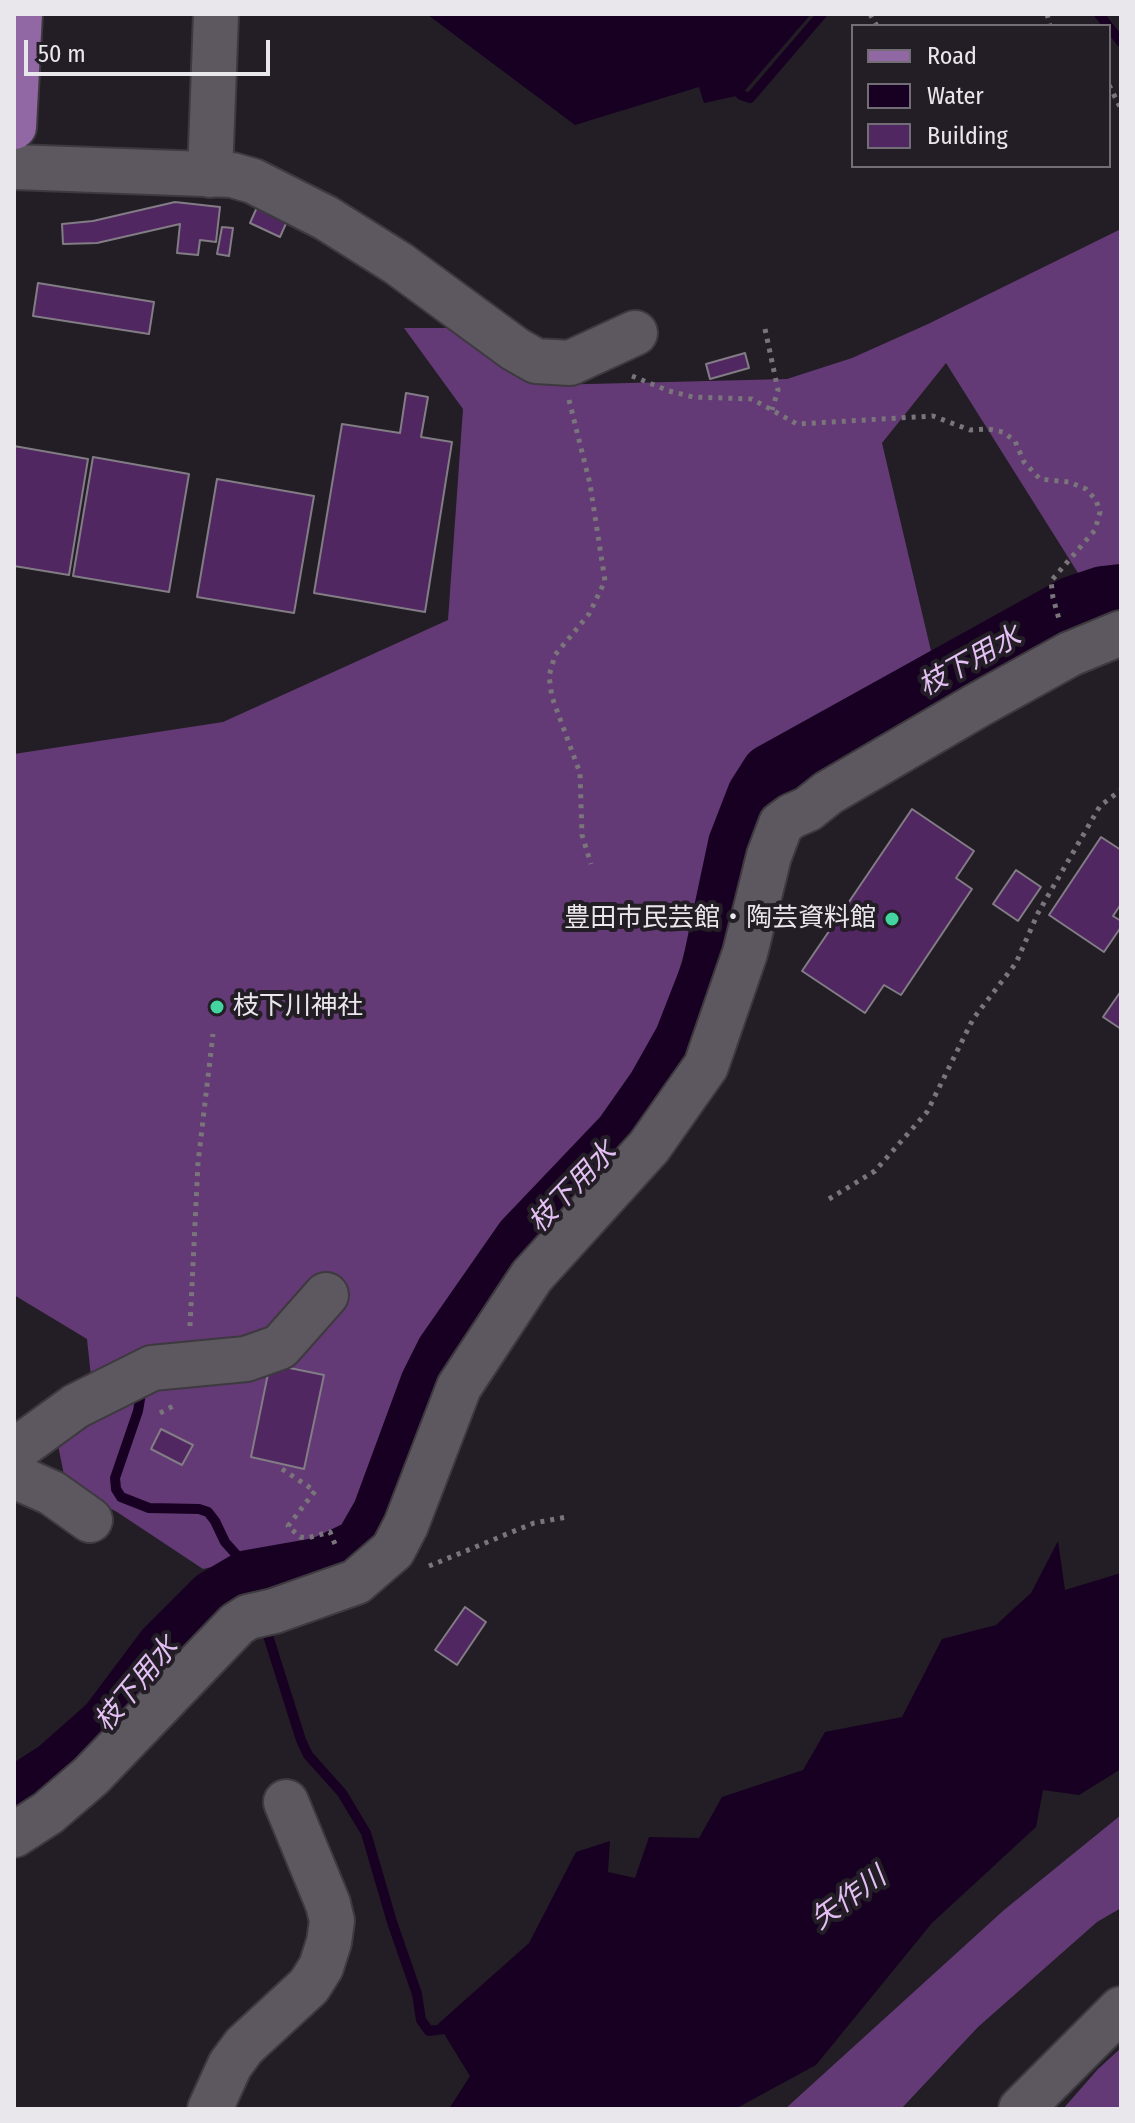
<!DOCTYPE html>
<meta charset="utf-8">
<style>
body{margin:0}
#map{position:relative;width:1135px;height:2123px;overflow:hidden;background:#231e25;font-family:"Fira Sans Condensed",sans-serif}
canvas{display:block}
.frame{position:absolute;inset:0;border:16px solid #eae7ec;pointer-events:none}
.legend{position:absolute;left:851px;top:24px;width:260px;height:144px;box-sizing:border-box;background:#231e25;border:2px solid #736e75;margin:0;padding:10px 14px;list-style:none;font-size:24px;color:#eae7ec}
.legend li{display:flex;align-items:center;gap:16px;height:40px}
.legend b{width:40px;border:2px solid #736e75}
.scale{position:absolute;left:24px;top:40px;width:246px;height:36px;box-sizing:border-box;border:4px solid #eae7ec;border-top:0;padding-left:10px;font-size:24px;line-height:28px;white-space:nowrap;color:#eae7ec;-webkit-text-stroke:6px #231e25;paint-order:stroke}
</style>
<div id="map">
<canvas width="1135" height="2123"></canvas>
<div class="frame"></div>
<ul class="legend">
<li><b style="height:10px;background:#9167a4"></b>Road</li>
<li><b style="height:22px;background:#170022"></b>Water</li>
<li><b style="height:22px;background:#502761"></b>Building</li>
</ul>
<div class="scale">50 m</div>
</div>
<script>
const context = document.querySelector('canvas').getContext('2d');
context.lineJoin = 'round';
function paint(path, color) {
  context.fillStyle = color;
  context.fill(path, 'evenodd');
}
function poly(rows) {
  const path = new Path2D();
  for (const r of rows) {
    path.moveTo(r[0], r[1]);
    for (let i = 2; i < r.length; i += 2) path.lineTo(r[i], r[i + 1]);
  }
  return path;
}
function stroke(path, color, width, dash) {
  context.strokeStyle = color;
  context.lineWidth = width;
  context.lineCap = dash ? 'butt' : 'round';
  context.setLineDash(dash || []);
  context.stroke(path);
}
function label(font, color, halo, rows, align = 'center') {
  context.font = font + ' "Fira Sans Condensed","Noto Sans JP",sans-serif';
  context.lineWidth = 8;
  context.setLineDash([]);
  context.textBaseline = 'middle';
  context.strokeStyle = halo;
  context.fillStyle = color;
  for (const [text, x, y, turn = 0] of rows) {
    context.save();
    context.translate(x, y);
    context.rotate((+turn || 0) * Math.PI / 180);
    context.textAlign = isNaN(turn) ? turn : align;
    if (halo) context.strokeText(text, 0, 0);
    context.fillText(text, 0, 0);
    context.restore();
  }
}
paint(poly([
 [1121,229,1121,567,1078,573,946,363,882,443,931,651,780,741,742,777,715,848,664,1022,603,1128,500,1236,442,1324,373,1515,354,1543,316,1559,256,1557,203,1569,117,1512,66,1485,56,1435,92,1386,87,1339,14,1295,14,754,223,722,448,620,463,409,404,328,466,328,549,385,787,379,852,358,928,324],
 [1121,1815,1121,1908,1097,1922,978,2027,901,2109,785,2109,1004,1910],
 [1121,2048,1121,2109,1063,2109,1098,2069]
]), '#633a75');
paint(poly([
 [811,14,741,95,704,103,699,87,575,125,428,15],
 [1058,1541,1065,1590,1121,1573,1121,1769,1079,1795,1043,1790,1036,1827,932,1923,816,2065,735,2109,449,2109,470,2076,438,2024,529,1943,576,1852,610,1841,608,1872,635,1878,649,1837,699,1838,722,1797,803,1770,825,1732,902,1717,942,1639,996,1625,1031,1593]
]), '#170022');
stroke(poly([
 [1099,14,1108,26],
 [1109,27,1121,42],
 [735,87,741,95,750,98,822,14],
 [142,1387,138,1411,115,1478,116,1489,121,1497,149,1508,199,1509,208,1512,215,1521,225,1542,242,1561,258,1604],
 [264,1623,301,1740,308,1755,342,1793,366,1833,392,1922,417,1994,421,2020,429,2031,451,2028]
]), '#170022', 10);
stroke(poly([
 [14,1797,56,1770,108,1724,165,1648,214,1599,248,1579,322,1566,362,1547,381,1514,429,1384,445,1352,523,1240,623,1135,656,1088,683,1040,710,971,737,844,756,795,770,773,1073,605,1103,595,1121,593]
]), '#170022', 58);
const building = poly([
 [175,202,220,207,216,242,200,240,198,255,177,253,180,224,97,243,63,244,62,224,93,221,175,202],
 [258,205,288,219,280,237,250,223,258,205],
 [222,227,233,228,229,256,217,254,222,227],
 [38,283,154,302,149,334,33,316,38,283],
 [745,353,749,368,710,379,706,364,745,353],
 [406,393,428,397,421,437,452,442,425,612,314,593,342,424,400,433,406,393],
 [14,446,88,459,69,575,14,566,14,446],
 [93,457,189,474,169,592,73,576,93,457],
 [217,479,314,496,294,613,197,597,217,479],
 [912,809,974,851,956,878,972,889,901,995,884,985,865,1013,802,971,912,809],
 [1101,837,1121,850,1121,904,1113,916,1121,921,1121,927,1104,952,1049,915,1101,837],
 [1016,870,1041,887,1018,921,993,904,1016,870],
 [1121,991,1121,1029,1103,1017,1121,991],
 [270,1364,324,1375,304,1469,251,1457,270,1364],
 [161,1429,193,1445,182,1465,151,1449,161,1429],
 [465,1607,486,1622,457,1665,435,1650,465,1607]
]);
paint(building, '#502761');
stroke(building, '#827c85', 2);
const minor = poly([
 [14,167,232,175,253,181,326,218,399,264,515,349,536,361,570,363,635,333],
 [210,175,216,14],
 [14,1451,76,1406,152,1368,246,1359,280,1347,326,1295],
 [14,1476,52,1493,90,1520],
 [14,1835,48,1813,91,1776,237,1624,248,1617,274,1611,356,1582,393,1550,406,1525,459,1387,532,1276,649,1147,706,1066,745,953,769,856,781,824,792,816,808,809,828,793,978,705,1070,654,1121,633],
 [210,2109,230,2065,244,2046,309,1986,321,1967,329,1942,332,1921,328,1904,286,1802],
 [1021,2109,1121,2009]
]);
const major = poly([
 [14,127,20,14]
]);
stroke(minor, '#3d393f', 48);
stroke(major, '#3d393f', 48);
stroke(poly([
 [870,14,877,26],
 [1047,14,1050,26],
 [1109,85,1121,109],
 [765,329,778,390,772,410],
 [632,376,669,391,693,397,752,399,797,424,933,416,970,430,989,429,1003,432,1015,441,1024,462,1040,479,1069,482,1086,489,1096,500,1100,512,1095,530,1051,581,1053,598,1059,619],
 [569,400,590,484,605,581,589,614,555,655,549,676,552,697,580,773,582,835,591,864],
 [829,1199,875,1171,927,1112,973,1019,1016,963,1038,913,1100,806,1121,790],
 [190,1326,198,1163,213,1034],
 [160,1413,173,1406],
 [282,1469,315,1491,288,1526,300,1537,307,1538,330,1532,337,1549],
 [429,1566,534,1523,567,1517]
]), '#79757b', 5, [4, 6]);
stroke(minor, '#5d5860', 44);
stroke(major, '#9167a4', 44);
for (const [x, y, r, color] of [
 [892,919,8,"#43d4a0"],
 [217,1007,8,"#43d4a0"]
]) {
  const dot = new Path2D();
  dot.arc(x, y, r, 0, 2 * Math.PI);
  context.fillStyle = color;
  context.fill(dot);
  stroke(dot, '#231e25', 3);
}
label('26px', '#eae7ec', '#231e25', [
 ["豊田市民芸館・陶芸資料館",876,919],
 ["枝下川神社",233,1007,"left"]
], 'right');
label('italic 28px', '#e3bff4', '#231e25', [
 ["枝下用水",970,662,-29],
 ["枝下用水",573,1188,-46],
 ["枝下用水",137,1685,-50],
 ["矢作川",849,1899,-36]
]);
</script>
